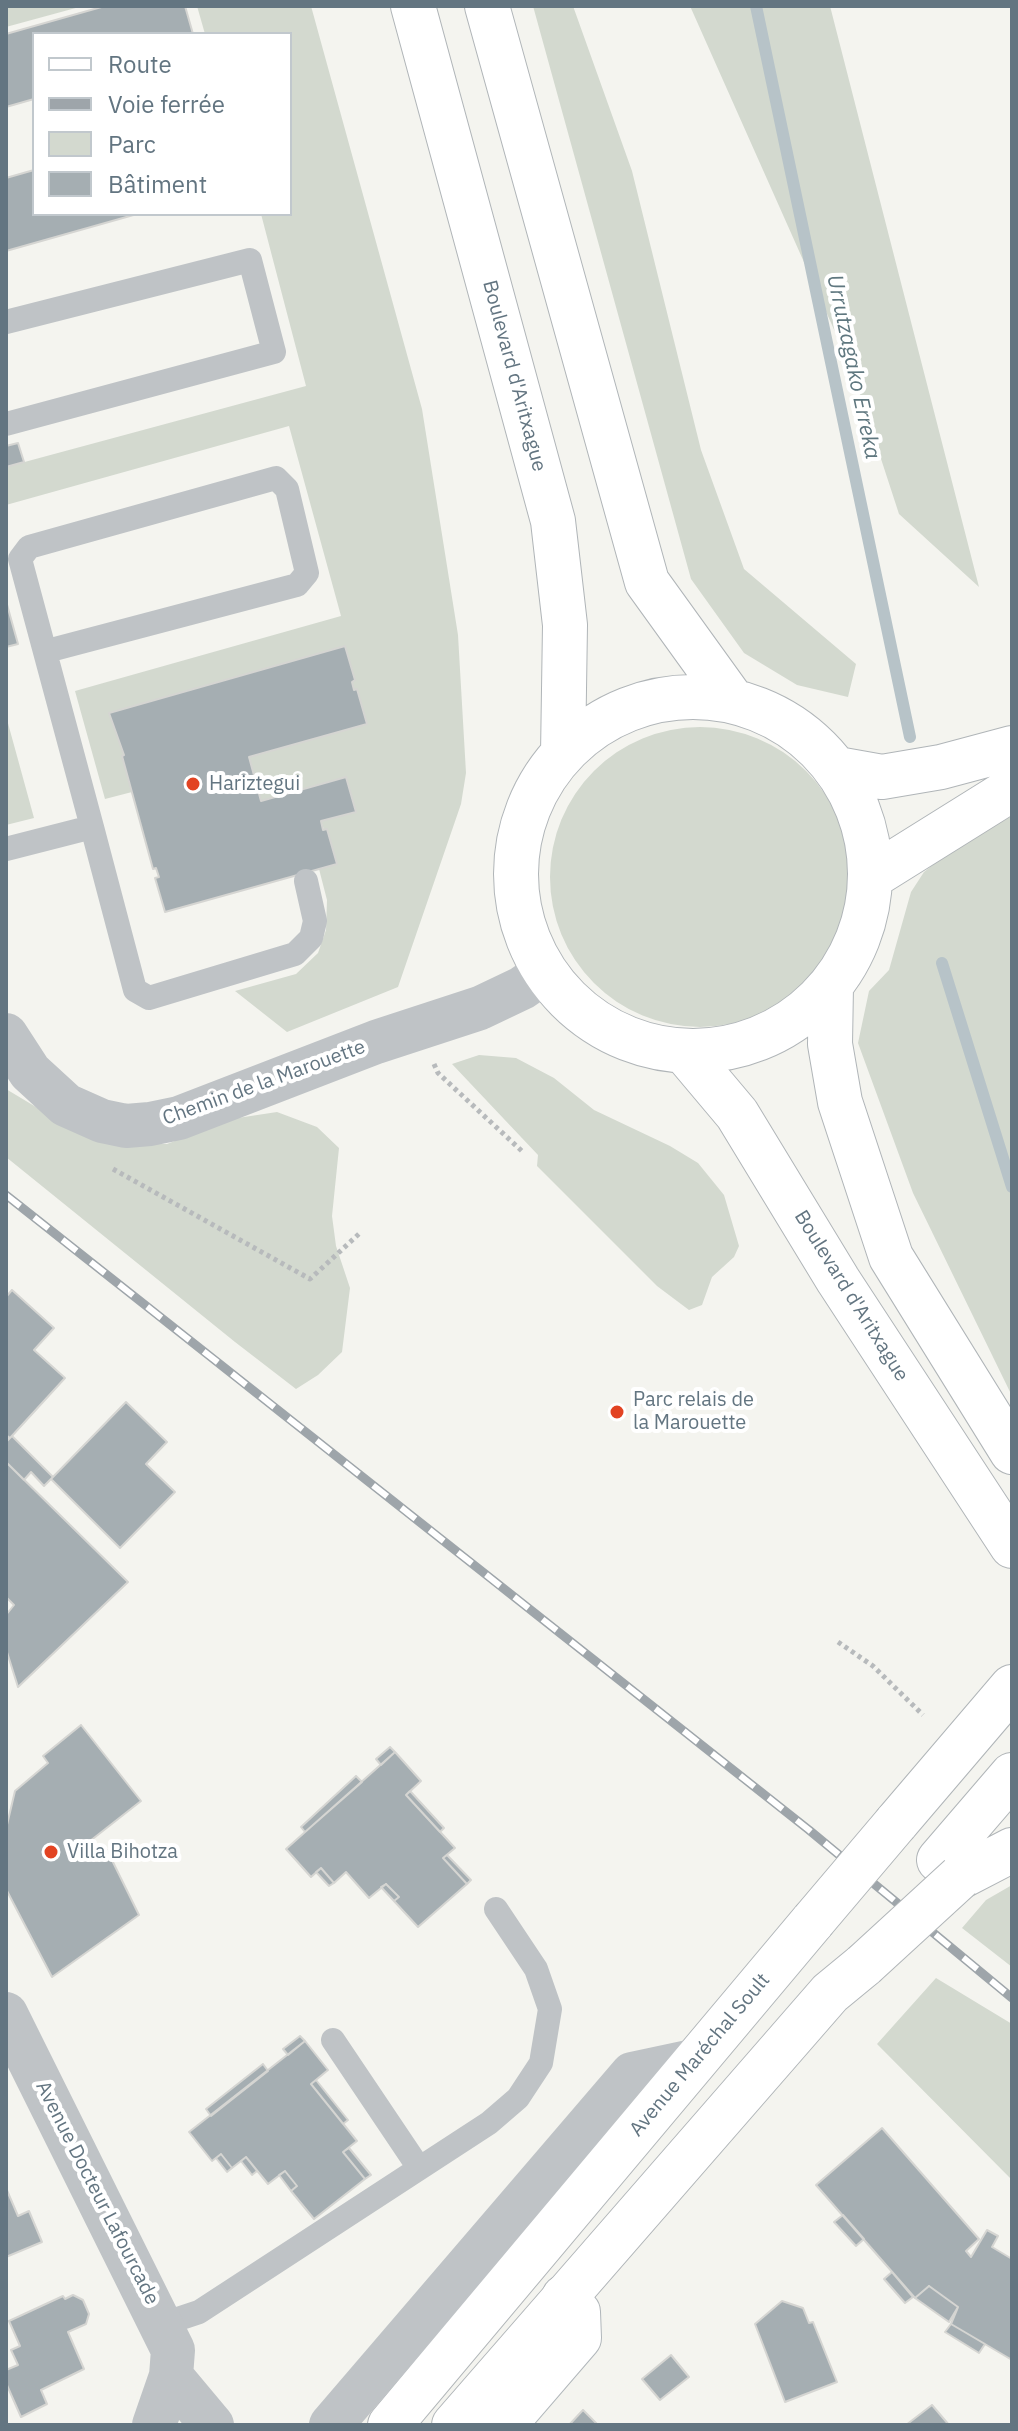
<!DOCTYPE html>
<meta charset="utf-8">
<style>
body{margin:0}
#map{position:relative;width:1018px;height:2431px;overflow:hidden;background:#f4f4ef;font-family:"IBM Plex Sans",sans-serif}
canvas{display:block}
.frame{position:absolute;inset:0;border:8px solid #637581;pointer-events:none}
.legend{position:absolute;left:32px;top:32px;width:260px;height:184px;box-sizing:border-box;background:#fff;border:2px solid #c1c8cd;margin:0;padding:10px 14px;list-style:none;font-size:24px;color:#637581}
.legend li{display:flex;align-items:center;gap:16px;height:40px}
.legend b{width:40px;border:2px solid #c1c8cd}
</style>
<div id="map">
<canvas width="1018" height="2431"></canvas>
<div class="frame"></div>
<ul class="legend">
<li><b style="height:10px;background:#fff"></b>Route</li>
<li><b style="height:10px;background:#9ea5aa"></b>Voie ferrée</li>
<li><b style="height:22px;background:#d3d9cf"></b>Parc</li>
<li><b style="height:22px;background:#a5aeb2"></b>Bâtiment</li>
</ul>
</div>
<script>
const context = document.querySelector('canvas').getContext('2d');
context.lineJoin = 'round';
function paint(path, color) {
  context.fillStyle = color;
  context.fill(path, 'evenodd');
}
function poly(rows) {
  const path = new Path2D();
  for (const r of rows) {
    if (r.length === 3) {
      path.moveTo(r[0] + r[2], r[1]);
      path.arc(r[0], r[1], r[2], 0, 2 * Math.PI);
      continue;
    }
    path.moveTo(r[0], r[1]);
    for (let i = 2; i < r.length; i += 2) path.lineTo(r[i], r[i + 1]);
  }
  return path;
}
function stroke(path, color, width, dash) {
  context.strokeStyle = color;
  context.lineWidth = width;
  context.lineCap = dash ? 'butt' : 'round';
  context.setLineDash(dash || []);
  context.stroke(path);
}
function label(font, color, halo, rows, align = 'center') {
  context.font = font + ' "IBM Plex Sans",sans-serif';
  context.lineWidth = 8;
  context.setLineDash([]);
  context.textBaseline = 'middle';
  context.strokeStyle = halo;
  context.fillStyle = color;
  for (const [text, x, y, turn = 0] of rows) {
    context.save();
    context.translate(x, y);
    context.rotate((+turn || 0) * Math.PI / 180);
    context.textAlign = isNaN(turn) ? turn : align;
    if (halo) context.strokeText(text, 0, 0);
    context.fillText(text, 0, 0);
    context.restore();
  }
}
paint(poly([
 [6,6,83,6,6,27],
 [197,6,311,6,422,409,458,635,466,773,461,804,398,987,287,1032,235,991,296,974,318,953,326,930,327,900,319,869,336,864,321,821,356,812,346,777,261,801,249,757,367,724,357,689,354,690,352,682,355,680,345,647,110,713,124,755,122,757,132,792,105,799,75,691,341,616,289,426,6,505,6,467,306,386,261,214,290,214,290,34,205,34],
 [533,6,573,6,632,171,701,450,744,569,856,664,848,697,797,685,744,653,691,579],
 [690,6,830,6,979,587,899,514,852,370],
 [6,716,34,818,6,825],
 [700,877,150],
 [1012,816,1012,1396,913,1193,858,1043,869,991,889,970,911,892,924,872,955,847],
 [479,1055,516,1058,554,1078,594,1110,670,1146,698,1163,724,1195,739,1246,734,1257,712,1277,702,1305,689,1310,657,1286,537,1166,538,1155,452,1064],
 [6,1089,76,1131,113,1144,167,1144,231,1119,277,1112,317,1127,339,1148,332,1216,336,1246,350,1288,342,1352,318,1375,296,1389,235,1342,6,1157],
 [1012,1885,1012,1967,962,1928,986,1900],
 [936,1978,1012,2024,1012,2180,877,2044]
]), '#d3d9cf');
stroke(poly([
 [756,6,910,737],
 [942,963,1012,1187]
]), '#b7c3c8', 12);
const building = poly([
 [105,6,185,6,193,34,34,34,34,99,6,107,6,34,105,6],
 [34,170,34,214,137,214,6,251,6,178,34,170],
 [18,443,24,462,6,467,6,446,18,443],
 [6,601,18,644,6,647,6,601],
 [345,646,355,680,352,682,354,690,357,689,367,724,249,757,261,801,346,777,356,812,321,821,323,830,327,829,337,864,165,912,155,878,159,877,156,868,153,869,122,756,124,755,109,713,345,646],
 [12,1290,54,1328,34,1350,65,1378,10,1438,6,1435,6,1297,12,1290],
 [126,1402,167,1442,146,1464,175,1492,120,1548,51,1479,126,1402],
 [12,1436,53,1477,44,1486,31,1472,24,1480,6,1462,6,1442,12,1436],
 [6,1462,128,1582,18,1687,6,1649,6,1615,14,1605,6,1597,6,1462],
 [81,1725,141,1801,90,1841,97,1853,107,1850,139,1915,52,1977,6,1889,6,1829,15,1791,48,1763,43,1756,81,1725],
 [390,1747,395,1752,381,1765,376,1759,390,1747],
 [395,1752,421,1781,406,1795,455,1848,443,1858,467,1884,418,1927,394,1901,399,1897,386,1884,369,1898,346,1872,334,1883,321,1868,311,1877,286,1849,395,1752],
 [356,1776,362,1782,305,1832,301,1827,356,1776],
 [410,1791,444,1828,440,1832,406,1795,410,1791],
 [447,1855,471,1880,467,1884,443,1858,447,1855],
 [321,1868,334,1883,329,1886,316,1872,321,1868],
 [386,1884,399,1897,394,1901,381,1887,386,1884],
 [300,2036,305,2041,288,2055,283,2049,300,2036],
 [305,2041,328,2070,311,2084,357,2141,343,2152,365,2179,314,2219,291,2191,297,2186,285,2171,268,2184,246,2157,232,2168,221,2154,212,2161,189,2132,305,2041],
 [263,2064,268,2071,211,2116,206,2109,263,2064],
 [316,2080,348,2120,343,2124,311,2084,316,2080],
 [882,2128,979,2239,966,2251,971,2257,987,2230,998,2236,992,2247,1012,2259,1012,2360,951,2324,958,2307,929,2286,915,2298,816,2185,882,2128],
 [349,2148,371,2175,365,2179,343,2152,349,2148],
 [221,2154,232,2168,227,2172,216,2158,221,2154],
 [246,2157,257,2171,252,2175,241,2161,246,2157],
 [285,2171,297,2186,291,2191,279,2175,285,2171],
 [6,2188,18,2216,29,2211,42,2242,6,2257,6,2188],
 [843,2215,864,2239,856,2246,834,2222,843,2215],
 [892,2272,913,2297,905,2303,884,2279,892,2272],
 [929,2286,958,2307,949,2322,915,2298,929,2286],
 [73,2295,83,2300,89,2314,86,2324,68,2332,84,2369,41,2390,47,2404,21,2417,6,2383,6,2370,18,2365,11,2350,20,2346,9,2321,63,2296,65,2299,73,2295],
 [782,2301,803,2308,809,2323,813,2322,837,2382,785,2402,755,2324,782,2301],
 [951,2324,985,2344,979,2353,945,2332,951,2324],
 [671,2355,689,2377,660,2400,642,2379,671,2355],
 [932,2405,949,2425,906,2425,932,2405],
 [583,2410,598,2425,569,2425,583,2410]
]);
paint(building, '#a5aeb2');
stroke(building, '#d5d5d2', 2);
const secondary = poly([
 [504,2425,579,2338,578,2312,564,2297]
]);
const primary = poly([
 [413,6,553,521,565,625,563,754],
 [487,6,647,582,732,700],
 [693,874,177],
 [837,769,882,777,941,767,1012,748],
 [871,877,1012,789],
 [831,986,830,1044,840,1102,891,1257,1012,1452],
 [684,1051,737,1114,838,1280,1012,1546],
 [896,1823,1012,1687],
 [939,1860,1012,1775],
 [960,1877,1012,1850],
 [390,2425,813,1921],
 [454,2425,830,1993,864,1965]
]);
stroke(secondary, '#b1b7bb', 46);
stroke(primary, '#b0b5b8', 46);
stroke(poly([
 [434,1064,438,1073,524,1153],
 [113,1169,310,1279,361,1232],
 [838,1642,873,1666,923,1715]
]), '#b7babc', 5, [4, 4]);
stroke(poly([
 [6,322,250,260,274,352,6,424],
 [47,651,297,585,307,573,287,489,276,478,29,547,20,559,92,827],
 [6,849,92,827,135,990,149,998,295,954,311,938,315,921,306,881],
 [333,2040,419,2168],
 [163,2324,199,2312,489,2123,518,2098,541,2063,550,2009,536,1969,496,1909]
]), '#bfc3c6', 24);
stroke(poly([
 [6,1035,30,1072,66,1105,102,1121,126,1126,150,1124,179,1118,376,1042,480,1008,522,988,545,972],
 [6,2014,173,2350,171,2376,154,2425],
 [171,2376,212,2425],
 [331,2425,632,2074,693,2061]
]), '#bfc3c6', 44);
stroke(secondary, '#fff', 44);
stroke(primary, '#fff', 44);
const rail = poly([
 [6,1195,809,1830,1012,1998]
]);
stroke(rail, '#9ea5aa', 9);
stroke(rail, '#fff', 6, [18]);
const primaryBridge = poly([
 [813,1921,896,1823],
 [864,1965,960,1877]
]);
stroke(primaryBridge, '#b0b5b8', 46, []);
stroke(primaryBridge, '#fff', 44);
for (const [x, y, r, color] of [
 [193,784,8,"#e24322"],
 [617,1412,8,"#e24322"],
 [51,1852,8,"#e24322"]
]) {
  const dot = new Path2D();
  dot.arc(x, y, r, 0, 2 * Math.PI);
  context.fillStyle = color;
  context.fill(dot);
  stroke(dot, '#fff', 3);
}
label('20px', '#637581', '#fff', [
 ["Boulevard d'Aritxague",514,376,75],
 ["Chemin de la Marouette",264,1083,-20],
 ["Boulevard d'Aritxague",851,1296,58],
 ["Avenue Maréchal Soult",700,2055,-50],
 ["Avenue Docteur Lafourcade",97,2193,63]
]);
label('20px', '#637581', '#fff', [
 ["Hariztegui",209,784],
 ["Parc relais de",633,1400],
 ["la Marouette",633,1423],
 ["Villa Bihotza",67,1852]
], 'left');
label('italic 22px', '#5f777f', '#fff', [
 ["Urrutzagako Erreka",853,367,78]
]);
</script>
